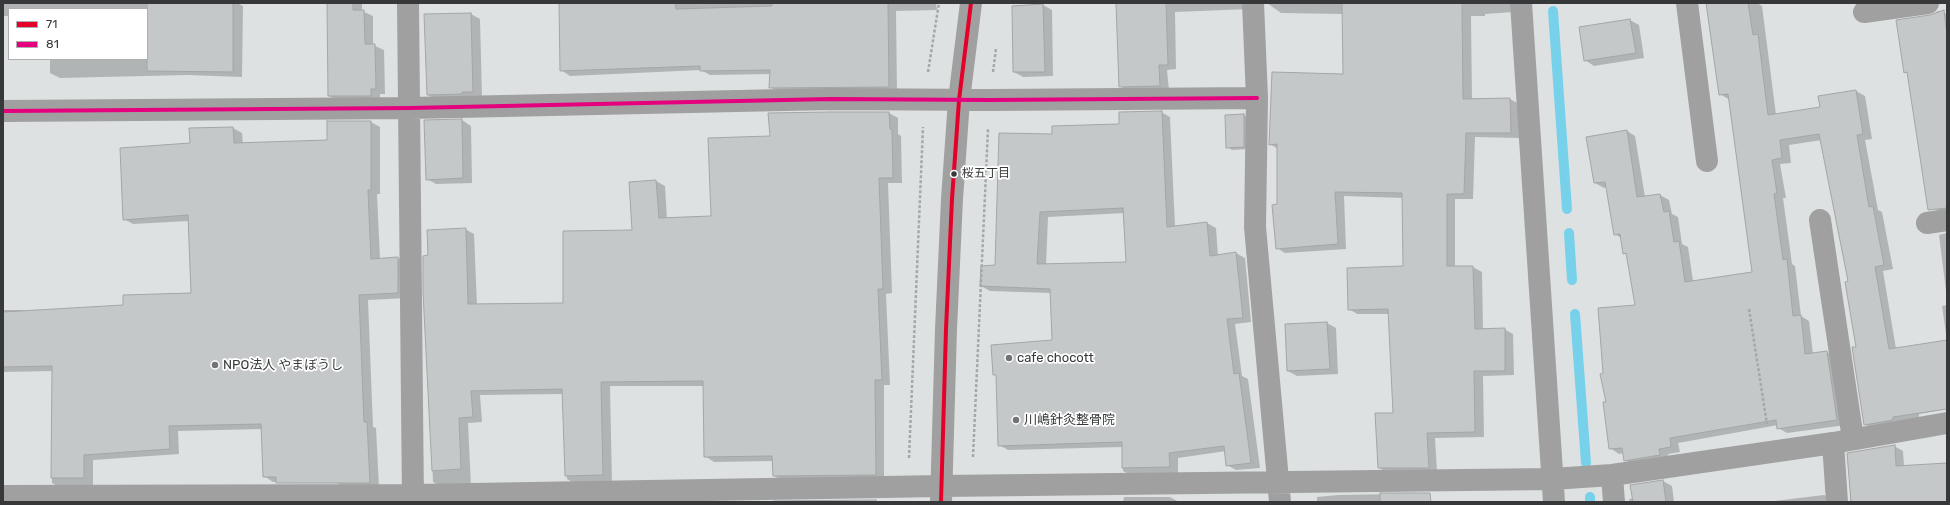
<!DOCTYPE html>
<meta charset="utf-8">
<style>
body{margin:0}
#map{position:relative;width:1950px;height:505px;overflow:hidden;background:#dee1e2;font-family:Rubik,sans-serif}
canvas{display:block}
.frame{position:absolute;inset:0;border:4px solid #363839;pointer-events:none}
.legend{position:absolute;left:8px;top:8px;width:140px;height:52px;box-sizing:border-box;background:#fff;border:1px solid #afafb0;margin:0;padding:5px 7px;list-style:none;font-size:12px;color:#363839}
.legend li{display:flex;align-items:center;gap:8px;height:20px}
.legend b{width:20px;border:1px solid #afafb0}
</style>
<div id="map">
<canvas width="1950" height="505"></canvas>
<div class="frame"></div>
<ul class="legend">
<li><b style="height:5px;background:#e4002b"></b>71</li>
<li><b style="height:5px;background:#e5007d"></b>81</li>
</ul>
</div>
<script>
const context = document.querySelector('canvas').getContext('2d');
context.lineJoin = 'round';
function paint(path, color) {
  context.fillStyle = color;
  context.fill(path, 'evenodd');
}
function poly(rows) {
  const path = new Path2D();
  for (const r of rows) {
    path.moveTo(r[0], r[1]);
    for (let i = 2; i < r.length; i += 2) path.lineTo(r[i], r[i + 1]);
  }
  return path;
}
function stroke(path, color, width, dash) {
  context.strokeStyle = color;
  context.lineWidth = width;
  context.lineCap = dash ? 'butt' : 'round';
  context.setLineDash(dash || []);
  context.stroke(path);
}
function label(font, color, halo, rows, align = 'center') {
  context.font = font + ' Rubik,"Noto Sans JP",sans-serif';
  context.lineWidth = 3.5;
  context.setLineDash([]);
  context.textBaseline = 'middle';
  context.strokeStyle = halo;
  context.fillStyle = color;
  for (const [text, x, y, turn = 0] of rows) {
    context.save();
    context.translate(x, y);
    context.rotate((+turn || 0) * Math.PI / 180);
    context.textAlign = isNaN(turn) ? turn : align;
    if (halo) context.strokeText(text, 0, 0);
    context.fillText(text, 0, 0);
    context.restore();
  }
}
paint(poly([
 [3,3,237,3,243,6,242,77,187,75,60,78,50,73,50,59,147,59,147,9,9,9,9,16,3,16],
 [328,3,362,3,362,11,373,16,373,45,384,50,385,94,380,94,380,100,338,101,329,96],
 [560,3,936,3,937,10,896,11,897,91,779,92,770,87,771,74,710,75,701,70,570,76,561,70],
 [1117,3,1250,3,1249,9,1175,12,1176,69,1167,70,1169,91,1128,91,1120,86],
 [1267,3,1513,3,1513,12,1485,14,1485,16,1471,16,1472,100,1510,99,1519,104,1520,138,1475,137,1473,199,1455,199,1455,267,1473,267,1482,272,1483,330,1504,329,1513,334,1514,375,1483,376,1484,437,1435,438,1437,471,1388,473,1379,468,1394,414,1389,314,1357,314,1349,309,1404,267,1403,198,1344,196,1346,249,1285,253,1277,248,1278,149,1270,144,1344,75,1343,14,1281,13],
 [1739,3,1757,3,1762,6,1776,115,1821,108,1856,91,1865,96,1872,139,1865,140,1878,210,1882,212,1893,269,1883,271,1896,349,1947,341,1942,306,1947,305,1947,409,1919,414,1919,419,1873,429,1864,424,1849,282,1822,140,1789,145,1791,163,1780,164,1786,198,1783,198,1792,264,1795,266,1801,316,1809,321,1813,354,1827,352,1836,357,1846,425,1787,433,1778,428,1778,425,1678,443,1680,452,1668,454,1669,460,1634,465,1625,460,1624,453,1619,454,1610,448,1604,374,1636,306,1628,256,1624,253,1621,238,1615,234,1607,187,1604,188,1595,183,1627,131,1635,136,1645,197,1660,195,1669,200,1672,214,1678,217,1682,244,1688,247,1693,281,1753,273,1730,100,1720,94],
 [1043,5,1052,10,1053,76,1023,77,1014,72,1013,7],
 [1938,11,1947,14,1947,214,1944,214,1935,209,1909,74,1905,72,1930,16],
 [471,14,480,19,482,97,437,100,428,95],
 [1630,20,1639,25,1644,58,1594,66,1585,60,1580,28],
 [1161,112,1170,117,1175,227,1207,223,1216,228,1218,256,1236,253,1245,258,1251,322,1235,324,1242,376,1248,379,1260,468,1236,470,1227,465,1226,451,1178,458,1178,476,1132,476,1123,471,1123,447,1008,450,999,445,997,376,994,374,1053,341,1051,293,990,291,981,286,996,266,1053,135,1120,125],
 [1125,213,1127,263,1046,265,1048,217],
 [889,113,898,118,898,134,901,136,902,183,888,183,892,293,886,294,890,385,884,385,884,479,783,481,774,476,773,461,714,462,705,456,704,386,610,386,612,484,575,484,567,479,563,394,480,395,482,422,468,423,471,486,442,487,433,482,424,257,429,256,465,229,474,234,477,305,564,304,633,231,656,181,665,186,667,219,712,217,771,137],
 [1244,115,1249,118,1248,149,1232,150,1227,147,1226,116],
 [462,120,471,126,472,183,436,184,427,179,425,121],
 [371,122,380,127,380,194,377,194,380,259,398,258,407,263,407,298,368,300,373,427,376,428,379,487,344,487,335,482,335,480,273,482,264,476,262,429,178,431,179,454,93,460,93,488,61,488,52,483,53,371,3,372,3,310,23,310,26,311,124,306,192,294,189,221,133,224,124,219,191,144,191,129,233,128,242,133,243,144,328,141],
 [1947,233,1947,299,1939,235],
 [1327,323,1336,328,1338,374,1297,376,1288,371],
 [1894,446,1903,451,1904,466,1947,464,1947,502,1850,502,1850,492],
 [1663,481,1672,486,1674,502,1630,502,1629,499,1634,498],
 [1397,494,1406,502,1317,502,1317,497,1338,495],
 [1824,495,1833,500,1833,502,1766,502],
 [1124,497,1170,497,1179,502,1123,502]
]), '#0003');
stroke(poly([
 [1553,11,1567,209],
 [1569,233,1572,280],
 [1575,314,1586,463],
 [1590,497,1590,502]
]), '#78d1ea', 10);
const building = poly([
 [147,3,233,3,233,72,147,71,147,3],
 [327,3,353,3,353,10,364,10,365,44,375,44,376,89,371,89,371,96,328,96,327,3],
 [559,3,675,3,676,9,772,6,772,3,888,3,889,87,769,88,770,70,700,71,700,66,560,71,559,3],
 [1116,3,1166,3,1168,65,1159,65,1160,86,1119,87,1116,3],
 [1342,3,1462,3,1463,99,1510,98,1511,133,1466,133,1464,194,1447,194,1447,266,1473,266,1475,329,1505,328,1505,371,1474,371,1475,432,1427,433,1429,468,1378,468,1375,413,1393,413,1388,309,1348,310,1347,268,1403,266,1402,193,1335,192,1338,244,1276,249,1272,205,1277,204,1277,144,1269,145,1272,72,1343,74,1342,3],
 [1706,3,1748,3,1753,35,1758,34,1768,115,1820,107,1818,96,1856,90,1863,134,1857,135,1869,207,1873,206,1884,265,1875,267,1889,349,1947,340,1947,409,1893,417,1893,420,1864,425,1852,347,1856,347,1845,282,1848,281,1819,134,1780,140,1782,158,1772,160,1777,193,1774,194,1783,260,1787,259,1793,316,1801,315,1805,354,1827,351,1837,420,1777,429,1776,420,1670,438,1671,447,1659,449,1660,455,1624,461,1622,448,1609,449,1603,402,1606,402,1600,374,1603,373,1598,308,1635,305,1626,253,1623,254,1620,234,1614,235,1605,182,1594,183,1586,137,1627,130,1637,197,1660,194,1664,212,1669,211,1674,242,1679,241,1685,282,1752,272,1728,94,1719,95,1706,3],
 [1043,4,1045,72,1013,72,1012,6,1043,4],
 [1944,10,1947,35,1947,208,1928,210,1907,72,1904,73,1896,20,1930,15,1944,10],
 [471,13,473,92,462,92,462,94,427,95,424,14,471,13],
 [1630,19,1636,53,1584,61,1579,27,1630,19],
 [1162,111,1167,227,1207,222,1210,256,1236,252,1243,318,1227,319,1234,374,1239,373,1251,463,1226,466,1224,446,1169,453,1170,467,1122,468,1122,442,998,446,996,375,993,375,991,345,1052,340,1050,289,980,286,981,266,995,265,999,133,1052,134,1052,126,1119,124,1119,112,1162,111],
 [1123,208,1126,262,1037,264,1040,212,1123,208],
 [831,112,889,112,890,129,892,129,893,178,879,178,883,289,878,289,882,380,875,380,876,475,773,476,772,456,704,457,703,381,601,382,603,475,565,476,562,389,471,391,473,417,459,418,461,469,432,471,423,292,423,256,428,255,427,230,466,228,468,304,563,303,563,231,632,230,629,182,656,180,659,218,711,216,708,138,770,136,768,113,831,112],
 [1244,114,1244,147,1226,148,1225,115,1244,114],
 [462,119,463,178,426,180,424,120,462,119],
 [327,121,371,121,371,190,368,190,371,259,398,257,398,293,359,295,364,422,367,422,370,483,276,483,276,477,263,477,261,424,169,426,170,449,84,455,84,478,51,478,52,366,3,367,3,312,123,305,123,295,191,293,188,215,123,220,120,148,190,143,189,128,233,127,234,143,327,140,327,121],
 [1327,322,1330,369,1287,371,1285,324,1327,322],
 [1895,445,1896,466,1947,463,1947,502,1851,502,1847,453,1895,445],
 [1663,480,1666,502,1633,502,1630,485,1663,480],
 [1380,493,1430,493,1431,502,1380,502,1380,493],
 [876,500,876,502,773,502,773,501,876,500]
]);
paint(building, '#c5c8c9');
stroke(building, '#a3a5a6', 1);
stroke(poly([
 [928,72,939,3],
 [993,72,996,49],
 [1749,309,1767,424],
 [973,457,988,129],
 [909,458,923,127]
]), '#a6a7a7', 2.5, [3, 2]);
stroke(poly([
 [408,3,413,502],
 [1253,3,1257,98,1255,227,1280,502],
 [1521,3,1554,502],
 [1687,3,1707,161],
 [1864,12,1928,3],
 [3,111,410,108,831,99,990,100,1257,98],
 [1820,220,1853,439],
 [1927,223,1947,220],
 [1833,443,1837,502],
 [1612,475,1614,502],
 [3,496,413,495,941,486,1552,479,1612,475,1833,443,1947,423],
 [941,502,946,329,952,199,959,100,971,3]
]), '#a0a0a1', 22);
stroke(poly([
 [941,502,946,329,952,199,959,100,971,3]
]), '#e4002b', 4);
stroke(poly([
 [3,111,410,108,831,99,990,100,1257,98]
]), '#e5007d', 4);
for (const [x, y, r, color] of [
 [954,174,3.5,"#363839"],
 [1009,358,4,"#717374"],
 [215,365,4,"#717374"],
 [1016,420,4,"#717374"]
]) {
  const dot = new Path2D();
  dot.arc(x, y, r, 0, 2 * Math.PI);
  context.fillStyle = color;
  context.fill(dot);
  stroke(dot, '#fff', 1.5);
}
label('12px', '#363839', '#fff', [
 ["桜五丁目",962,174]
], 'left');
label('13px', '#363839', '#fff', [
 ["cafe chocott",1017,358],
 ["NPO法人 やまぼうし",223,365],
 ["川嶋針灸整骨院",1024,420]
], 'left');
</script>
